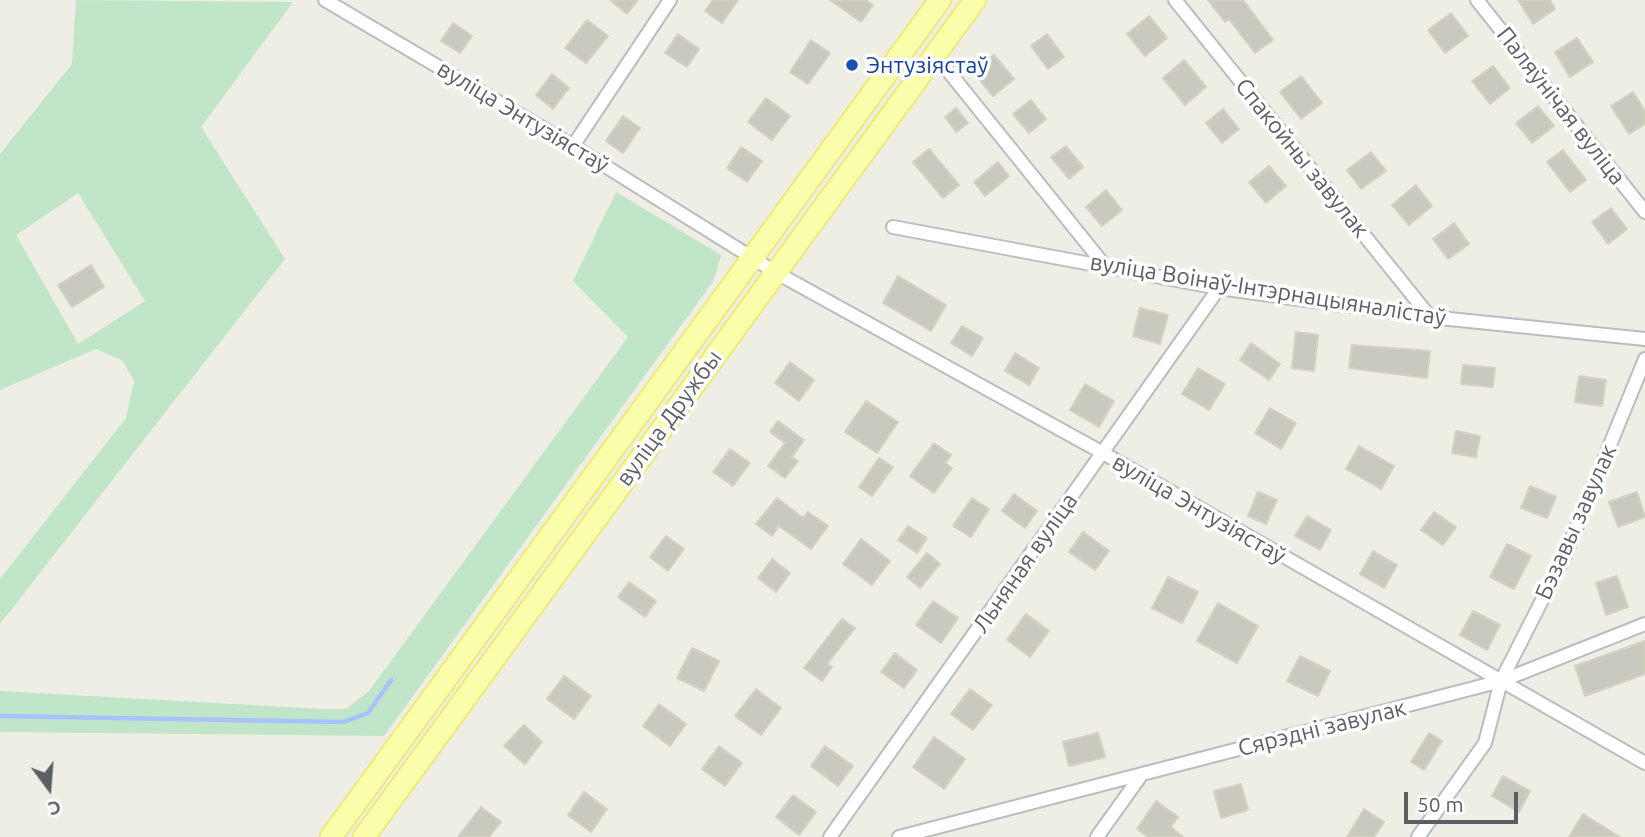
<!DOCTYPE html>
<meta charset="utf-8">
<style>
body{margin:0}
#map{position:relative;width:1645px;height:837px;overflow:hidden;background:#eeeee4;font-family:Ubuntu,sans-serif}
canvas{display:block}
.north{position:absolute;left:14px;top:753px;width:70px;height:70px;-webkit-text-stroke:5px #fff;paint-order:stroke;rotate:164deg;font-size:19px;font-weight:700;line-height:28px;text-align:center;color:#5c5e64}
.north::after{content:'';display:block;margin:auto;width:24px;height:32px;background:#5c5e64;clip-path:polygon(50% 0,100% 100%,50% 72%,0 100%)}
.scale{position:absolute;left:1404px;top:792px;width:114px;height:32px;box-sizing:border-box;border:4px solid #5c5e64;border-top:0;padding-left:9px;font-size:21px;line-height:24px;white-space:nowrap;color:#5c5e64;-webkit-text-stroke:5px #fff;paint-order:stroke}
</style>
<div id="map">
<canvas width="1645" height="837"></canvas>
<div class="north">С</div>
<div class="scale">50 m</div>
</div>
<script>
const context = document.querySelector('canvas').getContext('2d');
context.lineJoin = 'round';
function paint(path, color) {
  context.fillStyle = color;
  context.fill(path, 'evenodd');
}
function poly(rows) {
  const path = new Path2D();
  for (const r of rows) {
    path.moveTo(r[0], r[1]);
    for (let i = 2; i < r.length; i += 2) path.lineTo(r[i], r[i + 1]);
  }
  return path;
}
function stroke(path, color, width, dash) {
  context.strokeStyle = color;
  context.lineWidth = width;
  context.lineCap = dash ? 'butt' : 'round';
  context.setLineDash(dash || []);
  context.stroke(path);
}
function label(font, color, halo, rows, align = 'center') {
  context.font = font + ' Ubuntu,sans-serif';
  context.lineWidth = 7;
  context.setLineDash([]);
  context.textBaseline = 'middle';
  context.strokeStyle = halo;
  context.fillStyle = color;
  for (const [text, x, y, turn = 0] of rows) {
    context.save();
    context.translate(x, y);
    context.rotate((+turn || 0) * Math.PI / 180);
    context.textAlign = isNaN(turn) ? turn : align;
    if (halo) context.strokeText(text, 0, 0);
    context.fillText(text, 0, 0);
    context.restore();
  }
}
paint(poly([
 [76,0,293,2,201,127,285,259,0,624,0,579,126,418,134,381,123,361,96,349,0,390,0,154,72,64],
 [78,193,145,301,78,344,16,235],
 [616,192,721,255,714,280,384,736,0,732,0,691,323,709,346,709,369,691,628,337,573,281]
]), '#c1e5c9');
stroke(poly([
 [0,716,343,722,368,713,391,680]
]), '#a5c3fd', 4.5);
const building = poly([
 [610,0,638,0,627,14,610,0],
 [713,0,738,0,722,23,705,11,713,0],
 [830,0,866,0,873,5,861,22,830,0],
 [1208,0,1243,0,1273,40,1255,53,1229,19,1225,22,1208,0],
 [1518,0,1550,0,1555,9,1533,24,1518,0],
 [1451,13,1468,36,1445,53,1428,30,1451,13],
 [1149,16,1167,38,1145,56,1127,34,1149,16],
 [587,20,608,36,586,63,565,48,587,20],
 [453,23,472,36,460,53,441,41,453,23],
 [678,34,699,49,687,67,665,53,678,34],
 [1047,34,1064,57,1048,69,1031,46,1047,34],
 [1577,38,1593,62,1570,77,1555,52,1577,38],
 [811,40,830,53,808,84,790,72,811,40],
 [994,55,1014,79,993,96,973,72,994,55],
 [1184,60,1206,87,1185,105,1163,78,1184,60],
 [1493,66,1510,88,1490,104,1472,81,1493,66],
 [552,74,569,88,553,109,536,95,552,74],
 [1301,76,1322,103,1301,119,1280,92,1301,76],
 [1633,92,1645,111,1645,124,1629,134,1611,106,1633,92],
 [766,98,790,116,772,140,748,122,766,98],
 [1031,100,1046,119,1029,133,1013,114,1031,100],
 [1538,106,1554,126,1532,143,1516,123,1538,106],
 [956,108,968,123,956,132,945,117,956,108],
 [1223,109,1239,129,1222,143,1206,123,1223,109],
 [623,116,640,128,623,153,606,141,623,116],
 [1066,146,1083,167,1069,179,1051,157,1066,146],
 [741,147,762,161,747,182,727,168,741,147],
 [929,149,959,185,943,198,913,162,929,149],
 [1563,150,1586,180,1570,192,1547,162,1563,150],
 [1371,152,1386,171,1361,189,1347,170,1371,152],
 [998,162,1009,176,985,196,974,182,998,162],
 [1269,166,1286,186,1266,203,1249,182,1269,166],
 [1416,185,1432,206,1409,225,1392,205,1416,185],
 [1106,190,1122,210,1102,226,1086,207,1106,190],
 [1611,208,1627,229,1608,244,1592,222,1611,208],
 [1454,223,1469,244,1448,259,1433,239,1454,223],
 [91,265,104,287,72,307,58,285,91,265],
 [898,276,946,305,931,331,883,303,898,276],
 [1140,308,1168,315,1160,344,1133,336,1140,308],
 [962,326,983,338,972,356,951,343,962,326],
 [1296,332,1318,335,1314,371,1292,368,1296,332],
 [1251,343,1280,364,1269,380,1240,360,1251,343],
 [1352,345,1430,351,1427,378,1349,368,1352,345],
 [1015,353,1039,368,1029,385,1005,371,1015,353],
 [790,362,814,380,799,401,775,383,790,362],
 [1463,365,1495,368,1493,387,1461,384,1463,365],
 [1198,368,1225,384,1209,410,1182,394,1198,368],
 [1579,376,1606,380,1602,406,1575,402,1579,376],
 [1085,384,1114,401,1099,427,1070,410,1085,384],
 [866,401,898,422,877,453,845,432,866,401],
 [1270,408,1296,423,1281,449,1255,433,1270,408],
 [778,421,804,440,792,457,798,461,785,478,768,466,785,443,770,432,778,421],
 [1456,431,1480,436,1476,457,1452,453,1456,431],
 [934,443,951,455,945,463,952,468,934,493,910,476,934,443],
 [1359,446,1394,466,1381,489,1346,469,1359,446],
 [730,449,750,463,733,486,713,472,730,449],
 [879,458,893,467,872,496,859,487,879,458],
 [1530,486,1556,497,1547,518,1521,508,1530,486],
 [1258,492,1277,500,1266,524,1248,516,1258,492],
 [1637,492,1645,517,1618,527,1609,502,1637,492],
 [1014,494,1037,511,1025,528,1002,511,1014,494],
 [777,498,803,518,808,512,828,526,811,549,779,526,772,536,756,524,777,498],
 [972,498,989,509,971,537,953,526,972,498],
 [1434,512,1456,527,1443,545,1421,530,1434,512],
 [1307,516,1331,530,1320,550,1295,536,1307,516],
 [908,526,927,538,917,553,898,540,908,526],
 [1083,532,1109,551,1095,570,1069,552,1083,532],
 [666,536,684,549,668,571,650,557,666,536],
 [861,539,890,561,872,585,843,564,861,539],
 [1507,544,1531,556,1514,589,1490,577,1507,544],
 [1373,551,1397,565,1384,588,1360,574,1373,551],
 [927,553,940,564,920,588,907,577,927,553],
 [772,559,790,573,776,592,758,578,772,559],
 [1617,576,1628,607,1606,615,1596,583,1617,576],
 [1168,577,1198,592,1182,623,1152,608,1168,577],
 [629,582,656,601,645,617,618,597,629,582],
 [933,601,958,618,941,643,916,625,933,601],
 [1218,603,1258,626,1237,663,1197,641,1218,603],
 [1473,611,1500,625,1487,650,1460,635,1473,611],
 [1026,614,1049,631,1030,657,1007,640,1026,614],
 [842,619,855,628,827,664,832,667,822,681,804,668,842,619],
 [1645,641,1645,674,1585,696,1575,666,1645,641],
 [692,648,719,661,704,691,677,678,692,648],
 [895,653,917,670,904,688,881,672,895,653],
 [1300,656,1330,671,1318,696,1287,681,1300,656],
 [564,676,591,696,574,719,547,699,564,676],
 [756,689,781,708,761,735,735,716,756,689],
 [970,689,992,705,973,730,951,714,970,689],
 [659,704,686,724,670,746,643,726,659,704],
 [524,725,542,742,525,764,504,746,524,725],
 [1098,733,1105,757,1069,766,1063,742,1098,733],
 [1429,733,1442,741,1424,770,1411,762,1429,733],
 [934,737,965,759,944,789,913,767,934,737],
 [719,746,742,763,725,786,702,769,719,746],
 [825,746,853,766,838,786,811,766,825,746],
 [1503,776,1530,791,1519,812,1492,796,1503,776],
 [1241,784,1248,810,1221,818,1214,791,1241,784],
 [584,792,607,809,591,832,568,815,584,792],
 [793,795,816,812,799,835,776,817,793,795],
 [1156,801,1178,817,1171,827,1183,837,1148,837,1137,829,1156,801],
 [481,807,501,822,489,837,458,837,481,807],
 [1364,809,1384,822,1374,837,1347,837,1364,809],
 [1583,814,1620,837,1569,837,1583,814]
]);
paint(building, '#c9c9c0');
stroke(building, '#d3d1c2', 2);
const minor = poly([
 [325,0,573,146,775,272,1103,453,1645,763],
 [1175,0,1430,317],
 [1477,0,1645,212],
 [933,58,945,67,1105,266],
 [573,146,670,0],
 [893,227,1219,288,1430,317,1645,339],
 [830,837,1219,288],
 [899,837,1501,681,1645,624],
 [1097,837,1142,774],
 [1418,837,1485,743,1501,681,1565,555,1645,359]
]);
const primary = poly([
 [331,837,940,0],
 [364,837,975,0]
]);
stroke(minor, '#bbbcc2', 16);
stroke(primary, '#efe65c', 24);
stroke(minor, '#fff', 12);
stroke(primary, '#f9feaa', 21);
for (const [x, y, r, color] of [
 [852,65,7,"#1a4fb4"]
]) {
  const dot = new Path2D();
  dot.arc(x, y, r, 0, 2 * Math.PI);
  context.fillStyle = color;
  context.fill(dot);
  stroke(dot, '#fff', 2.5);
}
label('23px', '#164399', '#fff', [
 ["Энтузіястаў",866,65]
], 'left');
label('23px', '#5c5e64', '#fff', [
 ["Паляўнічая вуліца",1561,106,52],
 ["вуліца Энтузіястаў",523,117,31],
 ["Спакойны завулак",1302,158,51],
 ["вуліца Воінаў-Інтэрнацыяналістаў",1268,290,9],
 ["вуліца Дружбы",669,418,-54],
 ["вуліца Энтузіястаў",1199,509,30],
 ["Бэзавы завулак",1576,522,-66],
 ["Льняная вуліца",1025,563,-55],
 ["Сярэдні завулак",1322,728,-14]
]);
</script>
